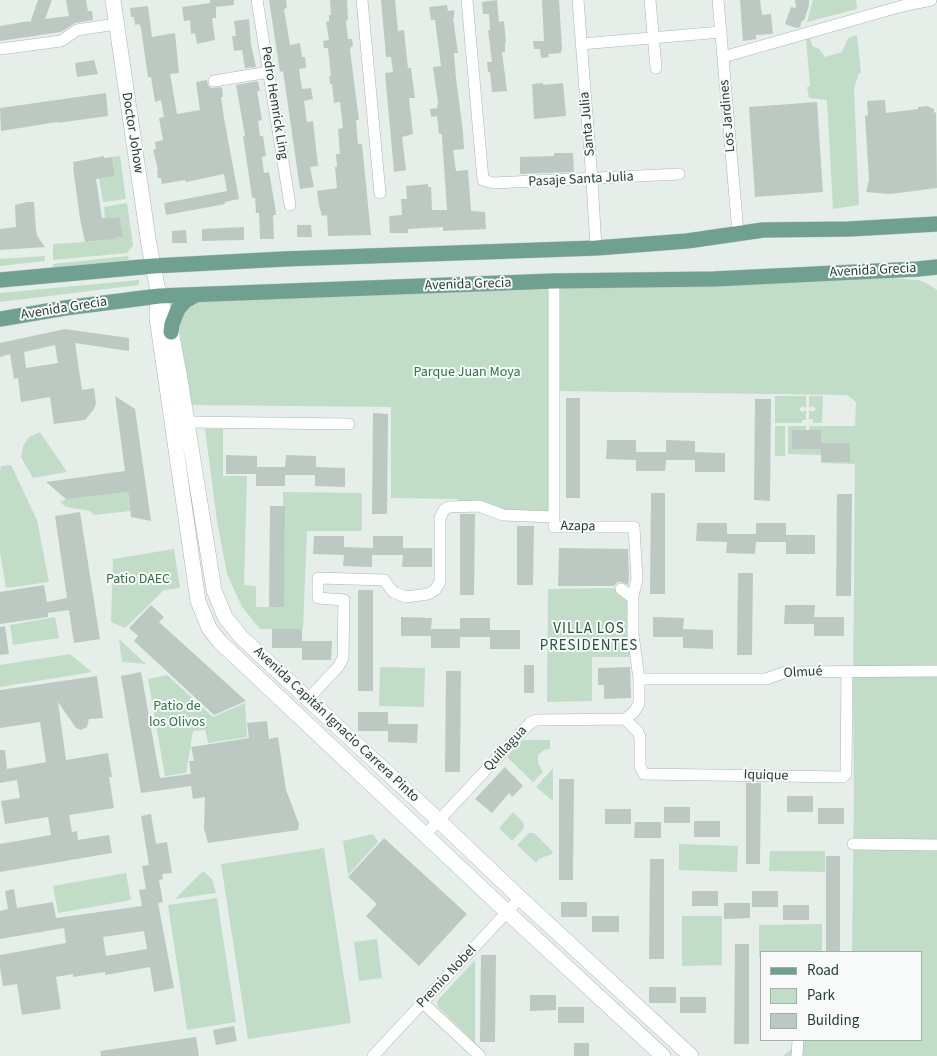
<!DOCTYPE html>
<meta charset="utf-8">
<style>
body{margin:0}
#map{position:relative;width:937px;height:1056px;overflow:hidden;background:#e6eeea;font-family:"Source Sans 3",sans-serif}
canvas{display:block}
.legend{position:absolute;left:760px;top:951px;width:162px;height:90px;box-sizing:border-box;background:#f7faf8;border:1px solid #a3afab;margin:0;padding:6px 9px;list-style:none;font-size:15px;color:#263f37}
.legend li{display:flex;align-items:center;gap:10px;height:25px}
.legend b{width:25px;border:1px solid #a3afab}
</style>
<div id="map">
<canvas width="937" height="1056"></canvas>
<ul class="legend">
<li><b style="height:6px;background:#6fa090"></b>Road</li>
<li><b style="height:14px;background:#c1ddc7"></b>Park</li>
<li><b style="height:14px;background:#bcc9c3"></b>Building</li>
</ul>
</div>
<script>
const context = document.querySelector('canvas').getContext('2d');
context.lineJoin = 'round';
function paint(path, color) {
  context.fillStyle = color;
  context.fill(path, 'evenodd');
}
function poly(rows) {
  const path = new Path2D();
  for (const r of rows) {
    path.moveTo(r[0], r[1]);
    for (let i = 2; i < r.length; i += 2) path.lineTo(r[i], r[i + 1]);
  }
  return path;
}
function stroke(path, color, width, dash) {
  context.strokeStyle = color;
  context.lineWidth = width;
  context.lineCap = dash ? 'butt' : 'round';
  context.setLineDash(dash || []);
  context.stroke(path);
}
function label(font, color, halo, rows, align = 'center') {
  context.font = font + ' "Source Sans 3",sans-serif';
  context.lineWidth = 4;
  context.setLineDash([]);
  context.textBaseline = 'middle';
  context.strokeStyle = halo;
  context.fillStyle = color;
  for (const [text, x, y, turn = 0] of rows) {
    context.save();
    context.translate(x, y);
    context.rotate((+turn || 0) * Math.PI / 180);
    context.textAlign = isNaN(turn) ? turn : align;
    if (halo) context.strokeText(text, 0, 0);
    context.fillText(text, 0, 0);
    context.restore();
  }
}
paint(poly([
 [813,0,856,0,857,9,807,22],
 [857,35,861,73,859,73,854,88,859,205,833,209,827,100,809,98,807,87,810,86,806,39,810,38,812,46,819,49,825,57,842,52,848,38],
 [120,156,126,199,103,202,99,178,115,175,112,157],
 [127,203,133,246,127,253,53,260,53,244,100,241,123,237,120,217,112,217,105,219,104,207],
 [45,256,45,261,0,266,0,259],
 [128,256,129,260,53,268,53,264],
 [891,278,918,280,926,283,937,290,937,1056,783,1056,802,1040,921,1040,921,952,852,952,854,792,853,689,855,464,821,463,821,462,850,461,850,443,821,443,821,430,809,430,810,426,855,426,856,402,847,395,549,391,548,513,511,513,485,502,458,501,458,499,391,498,391,407,191,405,178,319,191,301,600,283,740,285],
 [139,280,139,285,0,302,0,293],
 [775,396,806,396,806,408,802,406,799,409,802,412,806,410,806,420,802,420,802,423,775,423],
 [809,396,823,396,822,423,813,423,813,419,809,419,809,410,813,412,816,409,813,406,809,408],
 [775,426,785,426,785,456,775,456],
 [788,426,806,426,806,430,792,430,792,449,821,449,821,455,788,454],
 [205,429,223,429,223,476,247,476,244,585,256,586,256,607,283,607,283,492,362,493,362,531,307,531,303,629,260,629,242,607,227,574,217,521],
 [40,432,67,472,33,478,21,457,23,446,29,437],
 [11,465,37,520,49,582,6,588,0,552,0,471,1,466],
 [128,492,130,511,94,515,90,511,66,507,60,502,66,499],
 [174,549,180,588,164,590,125,628,111,622,113,559],
 [618,588,631,601,633,657,592,657,592,701,547,702,548,589],
 [55,617,59,638,13,645,10,625],
 [119,639,146,664,122,662],
 [70,654,92,672,0,687,0,665],
 [380,667,425,668,424,707,379,706],
 [167,675,213,717,245,703,247,737,208,743,205,730,193,731,186,773,165,776,148,679],
 [523,740,550,740,550,749,544,750,538,755,538,763,543,772,533,782,507,757],
 [553,768,553,801,536,787],
 [513,812,523,822,524,828,512,841,499,828],
 [529,833,534,833,553,852,552,854,539,859,536,863,517,845],
 [373,834,378,842,348,875,343,841],
 [679,844,738,846,737,872,679,870],
 [324,848,351,1023,248,1039,221,864],
 [770,851,825,851,825,872,769,871],
 [203,871,212,879,216,893,175,899],
 [126,873,131,900,58,913,53,886],
 [217,898,236,1022,187,1030,168,905],
 [682,916,722,916,722,965,682,966],
 [822,924,822,952,761,952,761,957,759,957,759,925],
 [377,939,382,978,359,981,354,942],
 [475,960,475,1043,438,1007,437,1001]
]), '#c1ddc7');
paint(poly([
 [38,0,52,0,45,19,69,16,66,0,86,0,88,11,92,11,93,20,75,23,61,32,0,41,0,26,29,21,30,23],
 [210,0,234,0,234,5,216,7,216,18,212,18,215,40,197,44,195,33,191,34,190,20,184,21,182,7,210,3],
 [269,0,286,0,287,8,284,9,290,45,300,43,302,57,305,57,306,68,299,69,302,89,311,88,313,99,304,101,307,122,313,121,318,166,310,167,314,187,300,189,283,71,280,72],
 [330,0,347,0,348,20,346,21,348,39,352,39,353,46,351,47,350,50,359,120,356,120,358,144,362,144,371,235,328,236,327,215,322,216,319,205,317,191,337,188,335,167,337,167,336,154,340,154,338,129,343,128,340,102,334,103,332,84,330,84,329,76,331,76,328,48,324,48,323,41,329,40,326,22,329,21,329,15,331,15],
 [381,0,395,0,398,31,404,30,408,68,411,68,415,98,409,98,413,134,402,137,406,170,394,172,385,73,393,72,391,57,386,57],
 [497,0,499,22,504,21,506,43,505,43,505,52,502,52,507,91,492,92,490,72,488,72,487,62,492,62,488,30,490,30,489,14,483,14,482,2],
 [542,0,559,0,562,48,561,53,548,54,549,57,541,58,540,49,534,49,533,41,544,41],
 [740,0,760,0,762,15,771,14,773,34,756,35,756,39,743,41],
 [795,0,809,0,809,5,804,21,802,20,800,27,797,28,785,24,791,7,796,8],
 [447,5,448,11,454,10,454,18,453,18,458,53,454,53,456,78,463,132,464,149,453,150,456,171,468,170,471,211,485,212,486,229,443,231,443,227,408,229,408,233,390,233,389,216,402,215,401,199,407,199,406,186,428,184,428,187,431,187,432,210,447,210,442,137,442,134,439,134,437,116,431,117,430,109,437,108,438,103,433,67,441,66,435,20,431,20,429,7],
 [148,6,152,37,175,33,179,73,170,74,177,114,200,110,196,82,207,80,208,85,211,88,222,87,223,97,221,97,224,118,239,199,225,202,225,204,166,215,164,203,227,191,224,174,186,182,185,180,162,184,161,178,158,178,157,171,158,170,153,150,156,149,155,142,163,140,159,118,164,117,161,100,155,102,151,77,148,77,141,28,139,24,135,25,134,17,131,17,130,8],
 [249,19,251,44,256,67,245,68,242,50,234,51,232,36,236,36,234,21],
 [94,60,98,74,77,77,75,63],
 [258,81,260,91,257,91,262,120,258,121,260,136,263,136,266,156,262,157,264,173,269,172,275,206,276,215,273,215,274,239,260,239,259,213,256,213,255,198,253,198,252,197,243,136,245,136,236,85],
 [543,83,543,85,563,83,566,116,534,119,532,84],
 [106,93,108,116,57,123,57,122,1,131,0,108],
 [885,100,886,113,918,109,918,107,927,106,934,109,934,113,936,112,937,188,890,194,866,192,869,180,865,116,868,115,867,101],
 [817,102,823,192,755,197,749,107],
 [554,153,573,153,574,172,520,174,520,157,554,156],
 [104,156,104,158,112,157,115,176,96,179,102,218,120,217,123,237,116,238,116,239,85,242,80,219,73,167,74,167,73,162],
 [27,202,34,202,36,231,38,237,45,247,0,250,0,229,16,227,15,205],
 [297,225,311,225,312,237,297,237],
 [244,227,244,240,202,241,202,229],
 [186,230,187,243,172,243,172,231],
 [65,329,129,338,129,351,75,343,82,390,94,388,96,403,94,409,85,420,54,424,50,397,21,402,18,378,14,379,10,354,0,357,0,343],
 [55,345,58,363,26,368,24,352],
 [115,396,135,409,151,521,131,517,128,492,66,499,46,482,125,471],
 [566,398,580,398,580,498,566,498],
 [755,399,771,399,770,501,754,500],
 [373,413,388,414,387,514,372,514],
 [792,430,821,430,821,443,850,443,850,462,821,462,821,449,792,449],
 [607,440,636,440,636,452,666,452,666,440,695,441,695,452,725,453,725,472,695,472,695,460,666,460,665,471,636,471,636,460,606,459],
 [226,455,257,456,257,467,285,467,286,455,316,456,316,467,345,468,345,487,315,486,315,475,285,475,285,486,256,486,256,474,226,474],
 [651,493,665,493,665,594,650,594],
 [837,494,852,494,851,596,836,596],
 [270,506,285,506,284,607,269,607],
 [80,512,100,639,74,643,69,610,48,613,48,617,0,624,0,592,44,585,47,602,67,598,55,516],
 [460,514,475,514,474,595,460,595],
 [697,523,727,523,727,534,756,534,756,523,786,523,786,535,815,535,815,554,786,554,786,542,756,542,755,554,726,553,727,542,696,541],
 [517,526,534,526,533,585,517,585],
 [314,536,344,536,344,547,373,548,373,536,403,536,403,548,432,548,432,567,402,567,403,555,372,555,372,567,343,566,344,555,313,554],
 [559,548,628,549,629,578,628,585,621,582,618,582,614,586,558,586],
 [738,573,753,573,752,655,737,655],
 [358,590,373,590,373,691,358,691],
 [151,605,164,617,159,622,246,701,214,715,134,641,138,636,129,628],
 [785,605,815,605,814,617,844,617,844,636,814,636,814,624,784,624],
 [401,617,432,618,431,629,460,629,460,618,490,618,490,630,520,630,520,649,490,649,490,637,460,637,460,648,431,648,431,636,401,636],
 [653,617,684,618,683,629,713,630,713,649,683,648,683,637,653,637],
 [5,626,9,654,0,655,0,627],
 [272,629,302,629,302,641,332,641,331,660,302,660,302,646,302,648,272,648],
 [524,665,534,665,534,693,524,693],
 [630,667,631,698,604,699,604,685,598,685,598,668],
 [446,671,461,671,460,772,445,772],
 [141,672,160,778,191,774,189,761,194,761,191,747,249,738,247,723,267,721,269,739,278,737,286,790,299,824,298,830,208,843,204,829,205,797,193,799,191,786,141,793,121,676],
 [97,676,103,718,89,719,87,727,81,730,76,728,58,702,66,760,108,753,112,777,109,777,114,808,69,815,72,832,77,831,78,840,109,835,112,853,0,872,0,844,51,835,48,817,5,824,1,801,20,798,17,780,0,783,0,750,5,750,7,769,46,762,40,722,0,728,0,690],
 [358,712,388,712,388,724,418,724,417,743,388,742,388,729,388,731,358,731],
 [505,767,523,786,512,797,509,793,492,813,475,799],
 [559,779,574,779,573,880,559,880],
 [746,783,761,783,760,864,746,864],
 [787,796,813,796,813,812,787,812],
 [664,807,690,807,690,823,664,823],
 [818,808,844,808,844,824,818,824],
 [605,809,631,809,631,824,605,824],
 [151,814,156,844,167,842,172,873,162,874,163,879,159,880,163,902,158,903,174,988,154,992,150,967,105,975,105,972,73,977,73,974,56,977,61,1009,22,1015,17,984,3,986,0,967,0,955,66,943,64,928,0,939,0,911,8,909,5,891,14,889,17,908,53,902,56,918,142,906,139,890,146,889,142,866,149,865,141,816],
 [144,931,147,949,106,956,103,937],
 [694,821,720,821,720,837,694,837],
 [635,822,661,822,661,838,634,838],
 [384,838,467,914,419,966,366,916,377,904,348,877],
 [826,856,840,856,840,952,826,952],
 [650,859,664,859,664,959,649,959],
 [692,891,718,891,718,906,692,906],
 [752,891,778,891,778,907,752,907],
 [561,902,587,902,587,917,561,917],
 [724,903,750,903,750,918,724,919],
 [783,905,809,905,809,920,783,920],
 [592,916,619,916,619,932,592,932],
 [735,944,749,944,749,1044,734,1044],
 [481,955,496,955,495,1042,480,1042],
 [649,987,676,987,676,1003,649,1003],
 [530,995,556,995,556,1010,530,1011],
 [680,997,706,997,706,1013,680,1013],
 [558,1007,584,1007,584,1023,558,1023],
 [234,1026,237,1041,216,1045,213,1030],
 [196,1037,199,1056,101,1056,100,1051],
 [574,1043,589,1043,589,1056,574,1056]
]), '#bcc9c3');
const street = poly([
 [257,0,290,205],
 [362,0,380,193],
 [467,0,483,180,493,183,679,174],
 [578,0,592,180,596,248],
 [650,0,656,68],
 [718,0,738,233],
 [581,44,721,32],
 [0,49,61,41,77,30,116,24],
 [723,57,902,6,931,0],
 [214,81,269,72],
 [187,422,349,424],
 [621,589,633,598],
 [639,679,766,679,786,672,937,671],
 [308,699,338,667,343,658,344,600,318,598,318,578,384,580,393,592,406,597,428,594,435,590,440,582,440,518,444,510,448,507,479,506,503,515,554,517],
 [625,719,638,732,640,737,640,766,644,774,843,777,846,774,847,671],
 [425,835,530,723,536,720,625,719,634,712,639,704,639,679,633,634,633,596,637,579,634,527,554,527,554,281],
 [853,844,937,845],
 [423,1003,480,1056],
 [373,1056,520,898],
 [797,1056,798,1040]
]);
const secondary = poly([
 [113,0,149,245,159,296,171,332,179,373,214,590,225,617,241,637,434,816,520,898,691,1056],
 [158,302,157,318,198,601,209,628,219,641,507,912,663,1056]
]);
const primary = poly([
 [0,280,153,266,284,259,596,248,687,241,763,230,849,229,937,224],
 [0,319,65,308,159,296,554,281,714,279,918,269,937,267],
 [171,332,172,324,178,309,185,301,196,295]
]);
stroke(street, '#a9b6b1', 12);
stroke(secondary, '#a6b9b1', 16);
stroke(primary, '#c2c9c7', 16);
stroke(street, '#fff', 11);
stroke(secondary, '#fff', 15);
stroke(primary, '#6fa090', 15);
label('14px', '#263f37', '#f7faf8', [
 ["Pedro Hemrick Ling",274,103,81],
 ["Los Jardines",728,116,-95],
 ["Santa Julia",588,124,-95],
 ["Doctor Johow",132,133,81],
 ["Pasaje Santa Julia",581,180,-3],
 ["Avenida Grecia",873,271,-3],
 ["Avenida Grecia",468,285,-2],
 ["Avenida Grecia",64,309,-9],
 ["Azapa",578,527,1],
 ["Olmué",803,673,-3],
 ["Avenida Capitán Ignacio Carrera Pinto",336,725,43],
 ["Quillagua",506,749,-47],
 ["Iquique",766,776,2],
 ["Premio Nobel",447,977,-47]
]);
label('14px', '#337347', '#f7faf8', [
 ["Parque Juan Moya",467,373],
 ["Patio DAEC",138,580],
 ["Patio de",177,707],
 ["los Olivos",177,723]
]);
context.letterSpacing = '1px';
label('15px', '#235042', '#f7faf8', [
 ["VILLA LOS",589,630],
 ["PRESIDENTES",589,647]
]);
context.letterSpacing = '0px';
</script>
